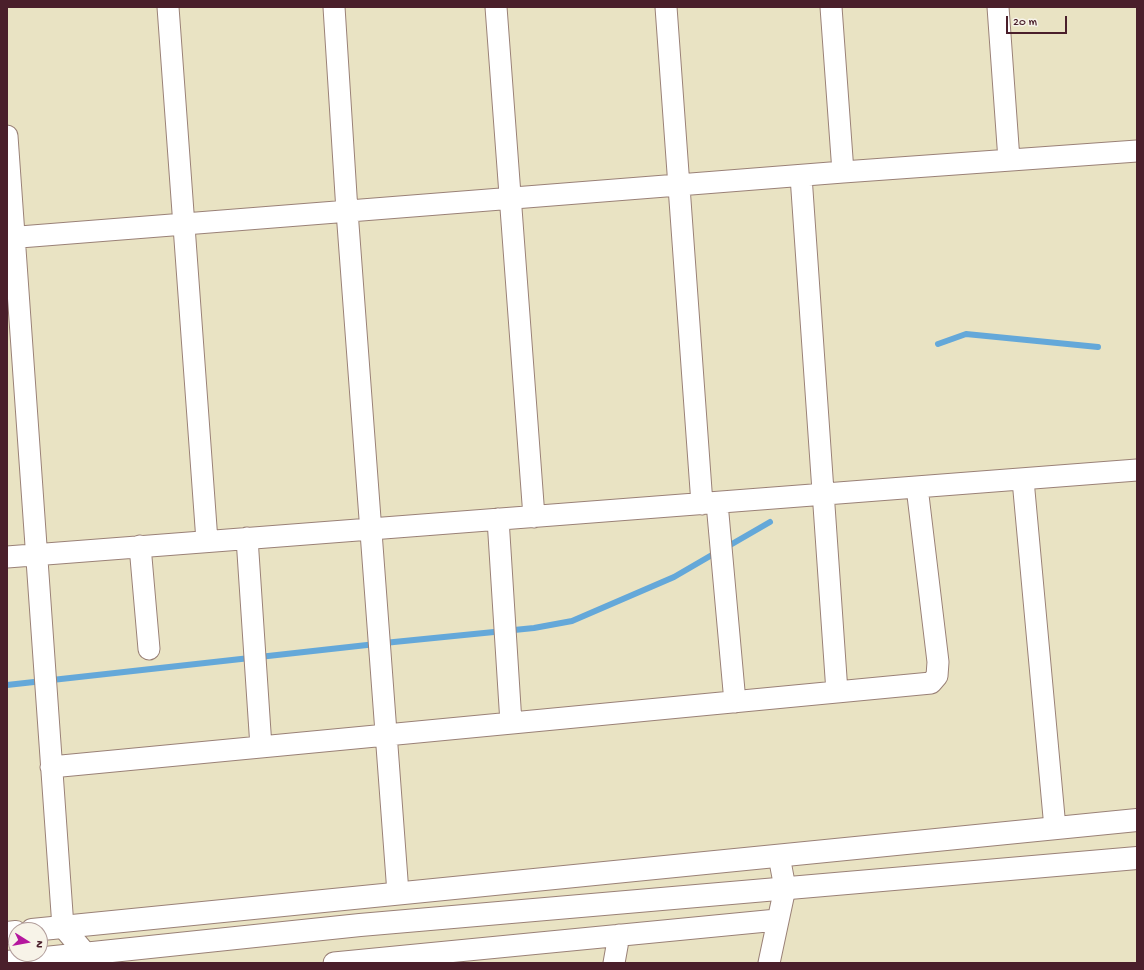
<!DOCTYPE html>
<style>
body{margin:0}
#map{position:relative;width:1144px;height:970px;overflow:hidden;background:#e9e3c3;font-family:"Gochi Hand",sans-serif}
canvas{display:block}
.frame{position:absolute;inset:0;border:8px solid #4a1f2b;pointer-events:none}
.north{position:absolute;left:8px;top:922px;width:40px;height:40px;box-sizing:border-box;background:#f7f3e8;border:1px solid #b29e9c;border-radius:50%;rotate:101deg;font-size:11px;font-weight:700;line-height:16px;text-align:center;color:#4a1f2b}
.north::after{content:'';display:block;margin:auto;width:14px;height:18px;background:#b5179e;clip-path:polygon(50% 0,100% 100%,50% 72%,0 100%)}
.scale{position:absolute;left:1006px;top:16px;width:61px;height:18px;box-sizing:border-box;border:2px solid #4a1f2b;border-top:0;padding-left:5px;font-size:12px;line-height:14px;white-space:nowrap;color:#4a1f2b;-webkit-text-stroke:3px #f7f3e8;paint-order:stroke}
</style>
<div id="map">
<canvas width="1144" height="970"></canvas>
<div class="frame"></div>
<div class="north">N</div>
<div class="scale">20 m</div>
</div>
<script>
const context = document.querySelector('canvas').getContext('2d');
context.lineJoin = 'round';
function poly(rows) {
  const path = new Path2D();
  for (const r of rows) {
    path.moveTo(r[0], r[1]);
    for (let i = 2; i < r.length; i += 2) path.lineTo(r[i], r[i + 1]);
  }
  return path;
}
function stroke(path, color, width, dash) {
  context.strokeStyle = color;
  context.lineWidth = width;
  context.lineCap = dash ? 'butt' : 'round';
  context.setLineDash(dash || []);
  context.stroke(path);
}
stroke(poly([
 [938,344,966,334,1098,347],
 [725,548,770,522],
 [7,685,394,642,534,628,572,621,674,577,717,552]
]), '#64a8d9', 6);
const minor = poly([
 [168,7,207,541],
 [334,7,347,211,398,893],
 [496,7,534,517],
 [666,7,702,504],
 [831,7,843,172],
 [998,7,1009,160],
 [7,136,63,927,86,954,86,963],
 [801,176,837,692],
 [7,238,843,172,1137,151],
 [1023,480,1055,828],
 [717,503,735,702],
 [498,519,511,723],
 [247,538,261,747],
 [140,546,149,649],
 [7,557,1137,470],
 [51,767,931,683,937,676,938,662,917,487],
 [334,963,777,920],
 [614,963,619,935],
 [769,963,785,888,779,856]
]);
const tertiary = poly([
 [32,930,1137,820],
 [7,933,16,932],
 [7,962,360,925,1137,858]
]);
stroke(minor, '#9a8177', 23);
stroke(tertiary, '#9a8177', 24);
stroke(minor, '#fff', 21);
stroke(tertiary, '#fff', 22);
</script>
